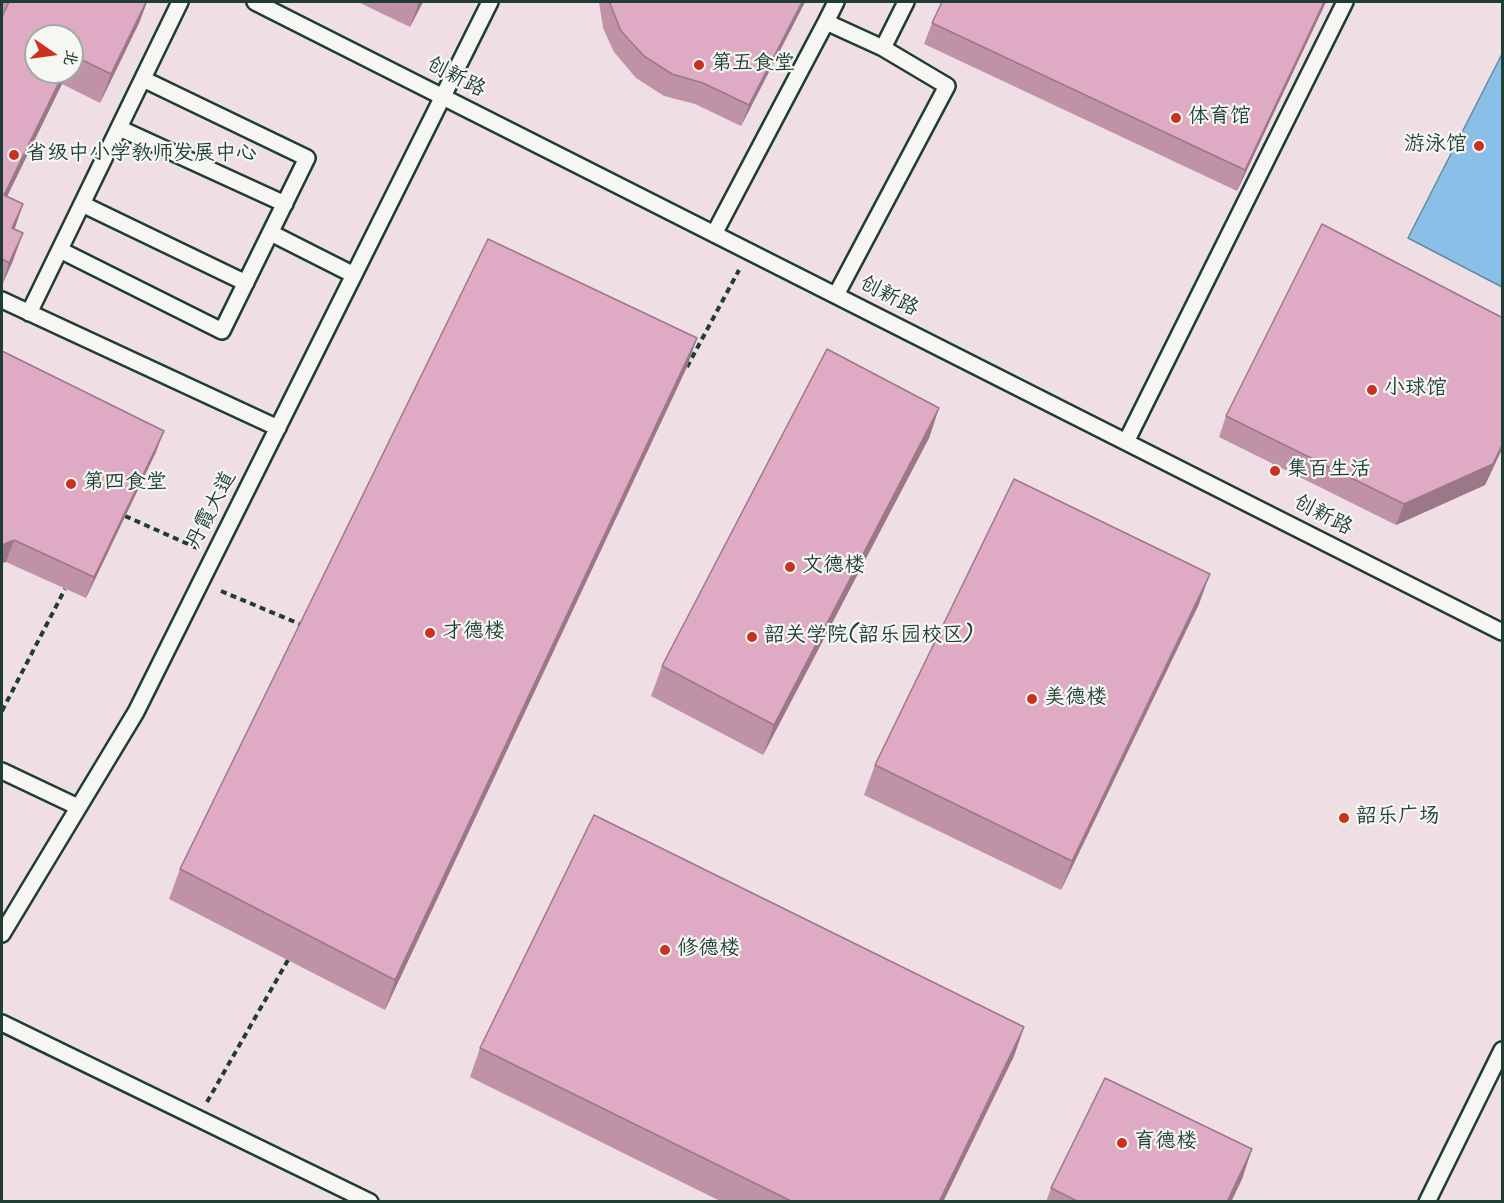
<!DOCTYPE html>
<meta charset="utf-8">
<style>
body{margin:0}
#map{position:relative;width:1504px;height:1203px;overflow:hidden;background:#f6f6f2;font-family:Kalam,"LXGW WenKai TC",sans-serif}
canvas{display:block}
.frame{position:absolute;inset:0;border:3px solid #1f3d34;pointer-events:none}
.north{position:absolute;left:24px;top:24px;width:60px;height:60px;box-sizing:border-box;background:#f6f6f2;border:2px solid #a0aca6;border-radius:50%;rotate:103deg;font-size:16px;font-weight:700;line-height:24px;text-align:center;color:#1f3d34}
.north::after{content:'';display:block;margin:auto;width:21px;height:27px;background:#c8321e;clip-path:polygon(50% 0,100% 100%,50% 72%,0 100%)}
</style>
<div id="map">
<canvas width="1504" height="1203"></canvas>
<div class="frame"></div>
<div class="north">北</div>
</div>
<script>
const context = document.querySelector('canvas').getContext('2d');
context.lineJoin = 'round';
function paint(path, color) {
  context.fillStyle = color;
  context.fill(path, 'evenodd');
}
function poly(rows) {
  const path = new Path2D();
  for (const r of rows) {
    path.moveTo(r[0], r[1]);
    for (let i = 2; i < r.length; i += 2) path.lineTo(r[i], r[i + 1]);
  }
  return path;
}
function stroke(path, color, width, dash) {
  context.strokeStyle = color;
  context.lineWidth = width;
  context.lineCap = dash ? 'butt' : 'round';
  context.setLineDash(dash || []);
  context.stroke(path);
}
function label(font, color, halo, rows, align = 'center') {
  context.font = font + ' Kalam,"LXGW WenKai TC",sans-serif';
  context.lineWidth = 4.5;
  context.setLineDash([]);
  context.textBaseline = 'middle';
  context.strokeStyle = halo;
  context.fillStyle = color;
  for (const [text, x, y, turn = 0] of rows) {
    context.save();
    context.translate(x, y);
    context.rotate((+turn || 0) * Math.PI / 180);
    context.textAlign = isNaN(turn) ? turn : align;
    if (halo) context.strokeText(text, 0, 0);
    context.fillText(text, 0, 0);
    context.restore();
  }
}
paint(poly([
 [2,2,1502,2,1502,1201,2,1201],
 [36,36,72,36,72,72,36,72]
]), '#efdfe4');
const water = poly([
 [1502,54,1502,287,1408,238,1502,54]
]);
paint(water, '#8ac0e8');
stroke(water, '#5f8ca0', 1.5);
const service = poly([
 [255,2,1502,632],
 [826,22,836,2],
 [119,128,285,204],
 [82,204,246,283],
 [271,233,354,275],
 [714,234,826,22,883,48,906,2],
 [60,250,222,331,307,158,143,79],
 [836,295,947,86,883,48],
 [2,300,278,428],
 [29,313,180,2],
 [1126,442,1345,2],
 [2,771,78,807],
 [2,934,136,712,490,2],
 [2,1023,370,1202],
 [1427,1202,1502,1050]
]);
stroke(service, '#1f3d34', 20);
stroke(poly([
 [687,367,739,270],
 [125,516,197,548],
 [221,591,302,625],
 [2,711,65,589],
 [207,1102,288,960]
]), '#1f3d34', 4, [6, 4.5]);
stroke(service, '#f6f6f2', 15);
paint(poly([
 [2,2,147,2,139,23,100,103,62,84,7,196,23,204,14,229,23,233,12,263,2,285],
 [72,36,72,72,36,72],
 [358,2,423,2,410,27],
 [599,2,805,2,741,126,695,104,664,96,636,78,614,52,603,28],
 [1326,2,1237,191,924,44,932,23],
 [1503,318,1503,447,1485,485,1396,525,1219,437,1226,416],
 [2,351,156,452,86,598,6,562,2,563],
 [687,367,385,1010,169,899,180,869],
 [939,408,929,438,763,755,651,696,662,666],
 [1199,604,1061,890,864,795,875,765],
 [1024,1027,1014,1056,943,1202,722,1202,470,1077,480,1048],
 [1252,1149,1242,1179,1231,1202,1046,1202,1051,1188]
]), '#c092a8');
paint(poly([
 [146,2,147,2,139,23,100,103,111,74],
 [419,2,423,2,410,27],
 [802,2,805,2,741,126,749,105],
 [1324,2,1326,2,1237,191,1245,170],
 [64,72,66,72,62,84,2,207,4,195],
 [23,204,13,234,12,228],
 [23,233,12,263,2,285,9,263],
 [697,338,687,367,385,1010,395,980],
 [939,408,929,438,763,755,774,725],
 [164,431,156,452,86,598,94,577],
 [1503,443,1503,447,1485,485,1396,525,1404,504],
 [14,540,6,562,2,563,2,545],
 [1210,574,1199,604,1061,890,1072,861],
 [1024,1027,1014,1056,943,1202,939,1202],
 [1252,1149,1242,1179,1231,1202,1227,1202]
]), '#9c7788');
const building = poly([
 [9,2,146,2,111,74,72,55,72,36,36,36,36,72,64,72,4,195,23,204,12,228,23,233,9,263,2,259,2,17,9,2],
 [610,2,802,2,749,105,703,83,672,74,644,56,621,31,611,6,610,2],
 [942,2,1324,2,1245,170,932,23,942,2],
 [1322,224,1503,318,1503,443,1493,464,1404,504,1226,416,1322,224],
 [488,239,697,338,395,980,180,869,488,239],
 [827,349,939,408,774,725,662,666,827,349],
 [2,351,164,431,94,577,14,540,2,545,2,351],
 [1014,479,1210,574,1072,861,875,765,1014,479],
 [594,815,1024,1027,939,1202,793,1202,480,1048,594,815],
 [1105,1078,1252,1149,1227,1202,1079,1202,1051,1188,1105,1078]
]);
paint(building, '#dfaac3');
stroke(building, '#9c7788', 1.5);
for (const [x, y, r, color] of [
 [699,65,6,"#c8321e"],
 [1176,118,6,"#c8321e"],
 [1479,146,6,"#c8321e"],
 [14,155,6,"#c8321e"],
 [1372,390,6,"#c8321e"],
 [1275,471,6,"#c8321e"],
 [71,484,6,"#c8321e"],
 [790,567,6,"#c8321e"],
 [430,633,6,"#c8321e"],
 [752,637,6,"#c8321e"],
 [1032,699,6,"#c8321e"],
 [1344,818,6,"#c8321e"],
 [665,950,6,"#c8321e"],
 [1122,1143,6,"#c8321e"]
]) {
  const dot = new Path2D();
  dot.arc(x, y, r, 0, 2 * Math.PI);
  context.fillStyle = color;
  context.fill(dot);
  stroke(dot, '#f6f6f2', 2);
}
label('21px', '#1f3d34', '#f6f6f2', [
 ["第五食堂",711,65],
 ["体育馆",1188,118],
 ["游泳馆",1467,146,"right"],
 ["省级中小学教师发展中心",26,155],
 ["小球馆",1384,390],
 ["集百生活",1287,471],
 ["第四食堂",83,484],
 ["文德楼",802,567],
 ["才德楼",442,633],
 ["韶关学院(韶乐园校区)",764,637],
 ["美德楼",1044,699],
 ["韶乐广场",1356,818],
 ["修德楼",677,950],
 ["育德楼",1134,1143]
], 'left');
label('21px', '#1f3d34', '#f6f6f2', [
 ["创新路",455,79,27],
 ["创新路",888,298,27],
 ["丹霞大道",213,511,-63],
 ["创新路",1322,517,27]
]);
</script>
